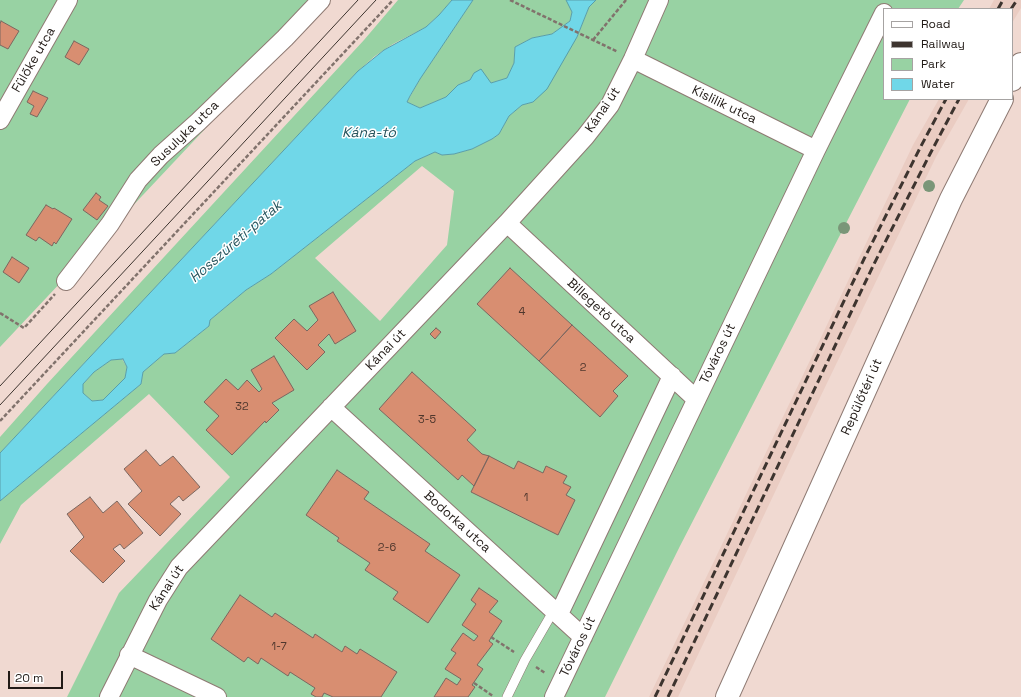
<!DOCTYPE html>
<meta charset="utf-8">
<style>
body{margin:0}
#map{position:relative;width:1021px;height:697px;overflow:hidden;background:#f0d9d1;font-family:"Space Grotesk",sans-serif}
canvas{display:block}
.legend{position:absolute;left:883px;top:8px;width:130px;height:92px;box-sizing:border-box;background:#fff;border:1px solid #a6a3a2;margin:0;padding:5px 7px;list-style:none;font-size:12px;color:#211a16}
.legend li{display:flex;align-items:center;gap:8px;height:20px}
.legend b{width:20px;border:1px solid #a6a3a2}
.scale{position:absolute;left:8px;top:671px;width:55px;height:18px;box-sizing:border-box;border:2px solid #211a16;border-top:0;padding-left:5px;font-size:12px;line-height:14px;white-space:nowrap;color:#211a16;-webkit-text-stroke:3px #fff;paint-order:stroke}
</style>
<div id="map">
<canvas width="1021" height="697"></canvas>
<ul class="legend">
<li><b style="height:5px;background:#fff"></b>Road</li>
<li><b style="height:5px;background:#3d342f"></b>Railway</li>
<li><b style="height:11px;background:#98d2a3"></b>Park</li>
<li><b style="height:11px;background:#70d7e8"></b>Water</li>
</ul>
<div class="scale">20 m</div>
</div>
<script>
const context = document.querySelector('canvas').getContext('2d');
context.lineJoin = 'round';
function paint(path, color) {
  context.fillStyle = color;
  context.fill(path, 'evenodd');
}
function poly(rows) {
  const path = new Path2D();
  for (const r of rows) {
    path.moveTo(r[0], r[1]);
    for (let i = 2; i < r.length; i += 2) path.lineTo(r[i], r[i + 1]);
  }
  return path;
}
function stroke(path, color, width, dash) {
  context.strokeStyle = color;
  context.lineWidth = width;
  context.lineCap = dash ? 'butt' : 'round';
  context.setLineDash(dash || []);
  context.stroke(path);
}
function label(font, color, halo, rows, align = 'center') {
  context.font = font + ' "Space Grotesk",sans-serif';
  context.lineWidth = 3;
  context.setLineDash([]);
  context.textBaseline = 'middle';
  context.strokeStyle = halo;
  context.fillStyle = color;
  for (const [text, x, y, turn = 0] of rows) {
    context.save();
    context.translate(x, y);
    context.rotate((+turn || 0) * Math.PI / 180);
    context.textAlign = isNaN(turn) ? turn : align;
    if (halo) context.strokeText(text, 0, 0);
    context.fillText(text, 0, 0);
    context.restore();
  }
}
paint(poly([
 [994,0,1021,0,1021,8,1012,23,1012,9,989,9],
 [939,99,969,99,936,157,801,437,678,697,649,697,913,145]
]), '#eaccc2');
paint(poly([
 [0,0,321,0,198,122,205,129,0,347],
 [398,0,452,0,439,15,426,27,393,44,375,56,358,71,0,453,0,437,47,384,364,40],
 [473,0,567,0,572,12,570,21,552,34,532,38,515,47,514,63,507,78,491,83,474,73,470,80,458,85,446,97,420,108,407,102,420,79],
 [596,0,964,0,958,9,884,9,884,99,910,99,680,546,605,697,67,697,119,593,230,477,149,394,21,505,0,544,0,501,141,384,143,372,164,354,175,353,209,326,210,320,246,290,271,274,415,161,435,152,442,155,454,154,472,149,492,139,499,134,509,116,522,105,533,102,577,37,589,7],
 [422,166,454,191,447,245,380,321,315,258],
 [122,359,127,367,125,378,103,400,92,401,83,393,83,384,94,372,111,360]
]), '#98d2a3');
const water = poly([
 [452,0,473,0,420,79,410,96,407,102,420,108,446,97,458,85,470,80,474,73,481,69,491,83,507,78,514,63,515,47,532,38,552,34,570,21,572,12,566,0,596,0,589,7,577,37,547,89,533,102,522,105,509,116,499,134,492,139,472,149,454,154,442,155,435,152,415,161,271,274,246,290,210,320,209,326,175,353,164,354,143,372,141,384,0,501,0,453,358,71,384,50,426,27,439,15,452,0],
 [123,359,127,367,125,378,103,400,92,401,83,393,83,384,94,372,111,360,123,359]
]);
paint(water, '#70d7e8');
stroke(water, '#589ea9', 1);
const building = poly([
 [1,21,19,31,8,49,0,45,0,24,1,21],
 [74,41,89,49,79,65,65,57,74,41],
 [33,91,48,98,37,117,30,114,34,106,27,102,33,91],
 [96,193,101,197,99,200,108,206,97,220,83,210,96,193],
 [46,205,53,209,54,208,72,219,56,244,54,242,52,246,39,237,36,241,26,235,46,205],
 [12,257,29,268,19,283,3,272,12,257],
 [510,268,572,325,539,361,477,304,510,268],
 [333,292,356,331,335,344,329,334,318,345,325,352,307,370,275,338,294,319,307,331,318,320,309,306,333,292],
 [572,325,628,376,613,391,618,396,600,417,539,361,572,325],
 [436,328,441,332,435,339,430,334,436,328],
 [274,356,294,390,272,403,279,410,266,423,265,421,232,455,206,430,219,416,204,402,226,379,238,390,247,380,259,392,262,389,251,370,274,356],
 [412,372,476,430,467,440,482,454,489,456,474,486,462,475,458,480,379,409,412,372],
 [146,450,160,466,173,456,200,487,183,501,179,496,170,504,181,514,160,536,128,504,142,491,124,469,146,450],
 [489,456,514,469,518,461,543,473,546,466,567,476,563,483,571,487,566,495,575,500,558,535,471,492,489,456],
 [337,470,369,492,364,499,430,544,425,551,460,575,428,623,393,599,398,592,365,570,370,563,337,541,339,538,306,515,337,470],
 [90,497,103,513,117,501,143,533,124,549,120,544,113,549,125,561,103,583,70,551,84,537,67,514,90,497],
 [479,588,498,601,489,612,502,621,489,641,493,644,477,665,483,669,472,685,475,687,468,697,434,697,446,678,457,685,461,679,445,669,456,653,451,650,463,633,474,641,478,636,462,625,476,604,471,600,479,588],
 [240,595,272,617,275,613,313,638,315,634,342,652,345,646,357,654,360,649,397,672,381,697,333,697,324,693,322,697,316,697,311,694,315,688,290,672,288,676,261,658,258,664,248,657,244,662,211,639,240,595]
]);
paint(building, '#d88e71');
stroke(building, '#7b6760', 1);
const service = poly([
 [507,697,525,660,554,610]
]);
const minor = poly([
 [633,59,816,150],
 [0,120,68,0],
 [507,223,696,399],
 [66,281,110,224,138,180,161,155,198,122,285,38,321,0],
 [331,407,583,637],
 [559,614,672,376],
 [129,655,217,697],
 [109,697,158,600,179,567,507,223,585,137,610,105,633,59,659,0],
 [554,697,816,150,884,13]
]);
const tertiary = poly([
 [1012,80,1021,64],
 [727,697,951,199,1002,99]
]);
stroke(service, '#8e7a73', 10);
stroke(minor, '#8e7a73', 20);
stroke(tertiary, '#8e7a73', 24);
stroke(poly([
 [510,0,618,52],
 [593,40,626,0],
 [0,313,24,328,55,294],
 [0,421,393,0],
 [491,637,514,652],
 [536,667,545,673],
 [474,683,493,696]
]), '#81726c', 2.5, [4, 2]);
stroke(service, '#fff', 9);
stroke(minor, '#fff', 18);
stroke(tertiary, '#fff', 22);
stroke(poly([
 [0,386,358,0],
 [0,405,376,0]
]), '#3d342f', 1);
stroke(poly([
 [998,9,1003,0],
 [1011,9,1017,0],
 [655,697,864,259,920,148,946,99],
 [668,697,874,264,930,154,959,99]
]), '#3d342f', 3, [8, 4]);
context.fillStyle = '#7a9678';
for (const [x, y] of [
 [929,186],
 [844,228]
]) {
  context.beginPath();
  context.arc(x, y, 6, 0, 2 * Math.PI);
  context.fill();
}
label('11px', '#4f372d', null, [
 ["4",522,312],
 ["2",583,368],
 ["32",242,407],
 ["3-5",427,420],
 ["1",526,498],
 ["2-6",387,548],
 ["1-7",279,647]
]);
label('13px', '#211a16', '#fff', [
 ["Fülőke utca",34,60,-60],
 ["Kislilik utca",724,105,26],
 ["Kánai út",603,110,-56],
 ["Susulyka utca",185,134,-44],
 ["Billegető utca",601,311,43],
 ["Kánai út",386,350,-46],
 ["Tóváros út",718,354,-64],
 ["Repülőtéri út",862,397,-66],
 ["Bodorka utca",457,522,42],
 ["Kánai út",167,588,-57],
 ["Tóváros út",578,647,-64]
]);
label('italic 14px', '#27555d', '#fff', [
 ["Kána-tó",369,133],
 ["Hosszúréti-patak",236,242,-41]
]);
</script>
